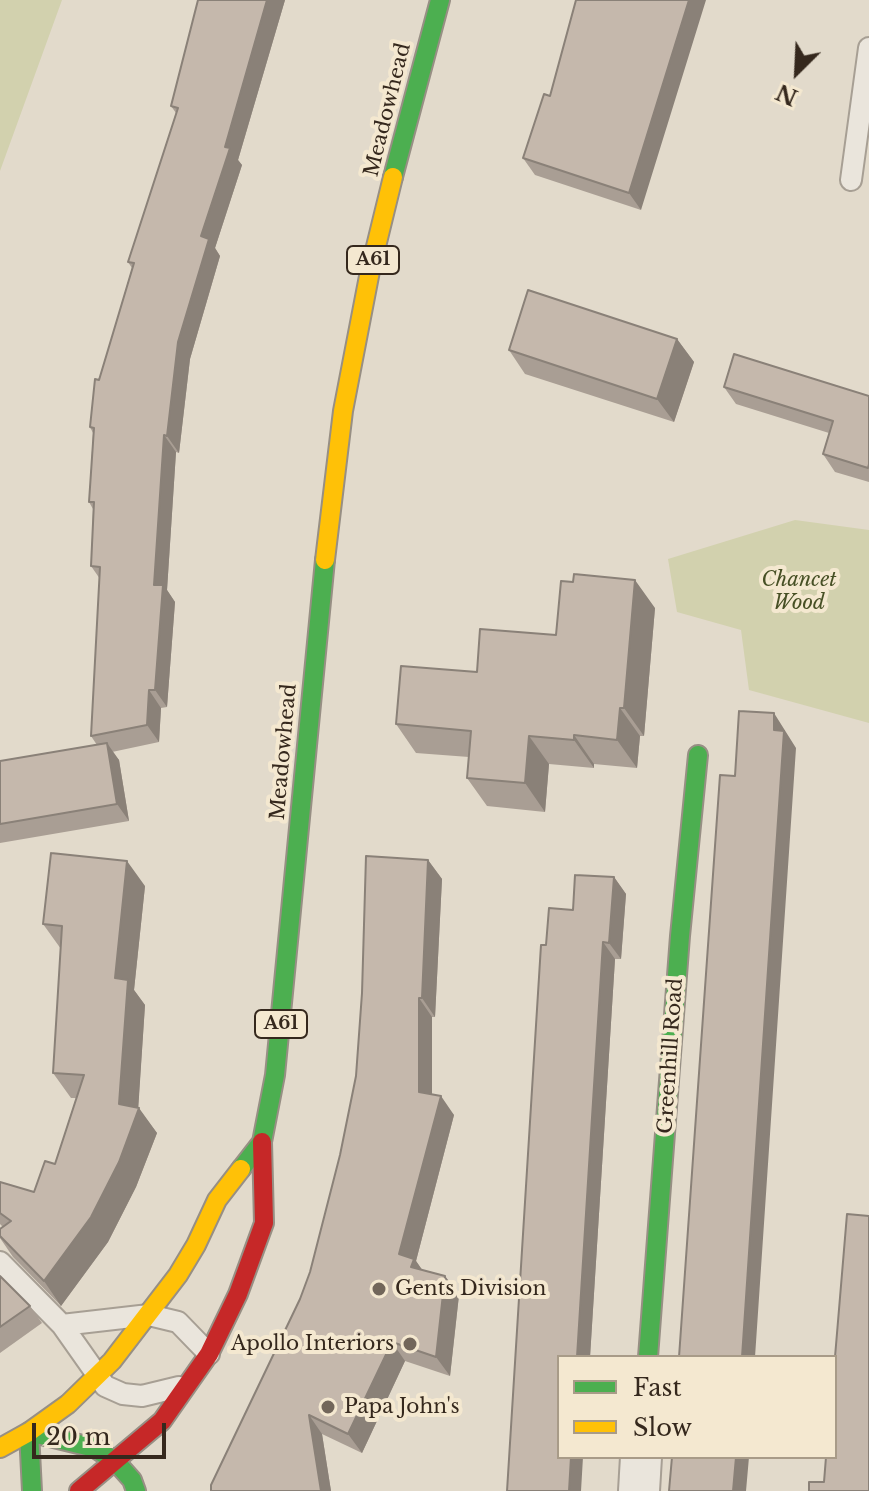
<!DOCTYPE html>
<style>
body{margin:0}
#map{position:relative;width:869px;height:1491px;overflow:hidden;background:#e2dacb;font-family:"Libre Baskerville",serif}
canvas{display:block}
.legend{position:absolute;left:557px;top:1355px;width:280px;height:104px;box-sizing:border-box;background:#f4e8d0;border:2px solid #a89b88;margin:0;padding:10px 14px;list-style:none;font-size:24px;color:#35281d}
.legend li{display:flex;align-items:center;gap:16px;height:40px}
.legend b{width:40px;border:2px solid #a89b88}
.north{position:absolute;left:757px;top:32px;width:80px;height:80px;-webkit-text-stroke:6px #f4e8d0;paint-order:stroke;rotate:204deg;font-size:22px;font-weight:700;line-height:32px;text-align:center;color:#35281d}
.north::after{content:'';display:block;margin:auto;width:28px;height:36px;background:#35281d;clip-path:polygon(50% 0,100% 100%,50% 72%,0 100%)}
.scale{position:absolute;left:32px;top:1423px;width:134px;height:36px;box-sizing:border-box;border:4px solid #35281d;border-top:0;padding-left:10px;font-size:24px;line-height:28px;white-space:nowrap;color:#35281d;-webkit-text-stroke:6px #f4e8d0;paint-order:stroke}
</style>
<div id="map">
<canvas width="869" height="1491"></canvas>
<ul class="legend">
<li><b style="height:10px;background:#4caf50"></b>Fast</li>
<li><b style="height:10px;background:#ffc107"></b>Slow</li>
</ul>
<div class="north">N</div>
<div class="scale">20 m</div>
</div>
<script>
const context = document.querySelector('canvas').getContext('2d');
context.lineJoin = 'round';
function paint(path, color) {
  context.fillStyle = color;
  context.fill(path, 'evenodd');
}
function poly(rows) {
  const path = new Path2D();
  for (const r of rows) {
    path.moveTo(r[0], r[1]);
    for (let i = 2; i < r.length; i += 2) path.lineTo(r[i], r[i + 1]);
  }
  return path;
}
function stroke(path, color, width, dash) {
  context.strokeStyle = color;
  context.lineWidth = width;
  context.lineCap = dash ? 'butt' : 'round';
  context.setLineDash(dash || []);
  context.stroke(path);
}
function label(font, color, halo, rows, align = 'center') {
  context.font = font + ' "Libre Baskerville",serif';
  context.lineWidth = 8;
  context.setLineDash([]);
  context.textBaseline = 'middle';
  context.strokeStyle = halo;
  context.fillStyle = color;
  for (const [text, x, y, turn = 0] of rows) {
    context.save();
    context.translate(x, y);
    context.rotate((+turn || 0) * Math.PI / 180);
    context.textAlign = isNaN(turn) ? turn : align;
    if (halo) context.strokeText(text, 0, 0);
    context.fillText(text, 0, 0);
    context.restore();
  }
}
paint(poly([
 [0,0,62,0,0,171],
 [795,520,869,530,869,723,749,690,741,630,677,612,668,559]
]), '#d2d1ae');
const lane = poly([
 [851,180,869,48],
 [0,1262,62,1325,105,1386,123,1394,142,1396,179,1387],
 [62,1325,149,1315,178,1322,209,1354]
]);
const street = poly([
 [639,1491,641,1457]
]);
const fast = poly([
 [393,177,440,0],
 [241,1169,262,1142,275,1075,325,560],
 [648,1357,680,936,698,755],
 [32,1491,29,1432,95,1448,116,1462,132,1480,136,1491]
]);
const slow = poly([
 [325,560,343,411,370,271,393,177],
 [0,1448,29,1432,68,1404,112,1361,178,1275,196,1245,217,1200,241,1169]
]);
const jam = poly([
 [79,1491,162,1421,209,1354,238,1294,264,1223,262,1142]
]);
stroke(lane, '#a79f94', 24);
stroke(street, '#a79f94', 44);
stroke(fast, '#978f84', 22);
stroke(slow, '#978f84', 22);
stroke(jam, '#978f84', 22);
stroke(lane, '#eae5dc', 20);
stroke(street, '#eae5dc', 40);
stroke(fast, '#4caf50', 18);
stroke(slow, '#ffc107', 18);
stroke(jam, '#c62828', 18);
paint(poly([
 [198,0,285,0,238,160,242,165,215,248,220,256,190,359,179,453,176,452,167,590,175,602,167,707,161,708,159,742,112,752,119,760,129,821,0,843,0,761,97,745,91,736,100,579,91,566,93,509,89,502,93,433,90,427,99,380,132,268,128,262,176,113,171,106],
 [576,0,641,210,535,175,523,158,550,96],
 [677,339,694,362,674,422,525,374,509,350],
 [724,387,869,396,869,482,835,472,823,454,829,433,736,404],
 [655,608,644,736,640,736,637,768,594,764,594,768,549,764,545,812,487,806,467,778,469,757,416,753,396,724,556,635],
 [428,860,442,879,435,1017,432,1017,432,1095,454,1115,416,1261,422,1270,445,1276,459,1295,450,1376,405,1361,362,1453,322,1434,331,1491,211,1491,300,1299,310,1272],
 [614,877,626,894,621,959,615,959,590,1357,559,1357,546,945,573,910],
 [145,886,134,990,145,1005,138,1108,157,1133,136,1187,108,1242,61,1306,13,1257,0,1238,0,1229,3,1227,0,1224,0,1182,34,1192,55,1164,76,1098,71,1098,53,1073,61,949,43,924],
 [0,1276,30,1306,42,1323,0,1353]
]), '#a99e94');
paint(poly([
 [267,0,285,0,238,160,242,165,215,248,220,256,190,359,179,453,167,436,178,342,201,236,225,147],
 [689,0,706,0,641,210,629,193],
 [677,339,694,362,674,422,657,399],
 [164,435,176,452,167,590,175,602,167,707,155,690,154,585],
 [635,580,655,608,644,736,624,708],
 [149,690,161,708,159,742,147,725],
 [620,708,640,736,637,768,617,740],
 [774,713,796,748,755,1357,742,1357],
 [574,735,594,764,594,768,574,740],
 [529,736,549,764,545,812,525,783],
 [107,743,119,760,129,821,117,804],
 [428,860,442,879,435,1017,422,998],
 [127,861,145,886,134,990,145,1005,138,1112,139,1108,157,1133,136,1187,108,1242,61,1306,44,1281,119,1104,115,978],
 [614,877,626,894,621,959,609,943],
 [603,942,615,959,590,1357,577,1357],
 [419,998,432,1017,432,1111,419,1092],
 [441,1096,454,1115,416,1261,428,1278,424,1286,399,1254],
 [445,1276,459,1295,450,1376,436,1357],
 [392,1342,405,1361,362,1453,348,1434],
 [309,1415,322,1434,331,1491,321,1491],
 [571,1457,583,1457,581,1491,569,1491],
 [736,1457,749,1457,746,1491,733,1491]
]), '#8a8178');
const building = poly([
 [198,0,267,0,225,147,230,148,201,236,209,239,178,342,167,436,164,435,154,585,163,585,155,690,149,690,147,725,91,736,100,567,91,566,94,502,89,502,94,428,90,427,95,379,99,380,134,263,128,262,178,108,171,106,198,0],
 [576,0,689,0,629,193,523,158,544,94,550,96,576,0],
 [528,290,677,339,657,399,509,350,528,290],
 [734,354,869,396,869,464,868,468,823,454,833,421,724,387,734,354],
 [574,574,635,580,624,708,620,708,617,740,574,735,574,740,529,736,525,783,467,778,471,731,396,724,401,666,477,672,480,629,556,635,561,581,573,582,574,574],
 [739,711,774,713,774,730,784,731,742,1357,679,1357,720,775,735,776,739,711],
 [107,743,117,804,0,824,0,761,107,743],
 [51,853,127,861,115,978,128,980,119,1104,139,1108,119,1162,91,1217,44,1281,0,1236,0,1229,11,1221,0,1213,0,1182,34,1192,45,1161,55,1164,84,1075,53,1073,62,926,43,924,51,853],
 [366,856,428,860,422,998,419,998,419,1092,441,1096,399,1254,414,1259,411,1267,445,1276,436,1357,392,1342,348,1434,309,1415,321,1491,211,1491,211,1485,300,1299,310,1272,340,1155,356,1076,362,993,366,856],
 [575,875,614,877,609,943,603,942,577,1357,559,1357,559,1457,571,1457,569,1491,507,1491,541,945,546,945,549,908,573,910,575,875],
 [847,1214,869,1216,869,1491,809,1491,809,1482,824,1482,826,1457,835,1457,835,1357,847,1214],
 [0,1276,30,1306,0,1327,0,1276],
 [672,1457,736,1457,733,1491,669,1491,672,1457]
]);
paint(building, '#c5b8ac');
stroke(building, '#8a8178', 2);
for (const [x, y, r, color] of [
 [379,1289,8,"#72665a"],
 [410,1344,8,"#72665a"],
 [328,1407,8,"#72665a"]
]) {
  const dot = new Path2D();
  dot.arc(x, y, r, 0, 2 * Math.PI);
  context.fillStyle = color;
  context.fill(dot);
  stroke(dot, '#f4e8d0', 3);
}
for (const [x, y, w] of [
 [373,260,52],
 [281,1024,52]
]) {
  const box = new Path2D();
  box.roundRect(x - w / 2, y - 14, w, 28, 6);
  context.fillStyle = '#f4e8d0';
  context.fill(box);
  stroke(box, '#35281d', 2);
}
label('bold 18px', '#35281d', null, [
 ["A61",373,260],
 ["A61",281,1024]
]);
label('20px', '#35281d', '#f4e8d0', [
 ["Meadowhead",388,110,-76],
 ["Meadowhead",284,752,-85],
 ["Greenhill Road",671,1056,-86]
]);
label('italic 20px', '#475025', '#f4e8d0', [
 ["Chancet",799,580],
 ["Wood",799,603]
]);
label('20px', '#35281d', '#f4e8d0', [
 ["Gents Division",395,1289],
 ["Apollo Interiors",394,1344,"right"],
 ["Papa John's",344,1407]
], 'left');
</script>
